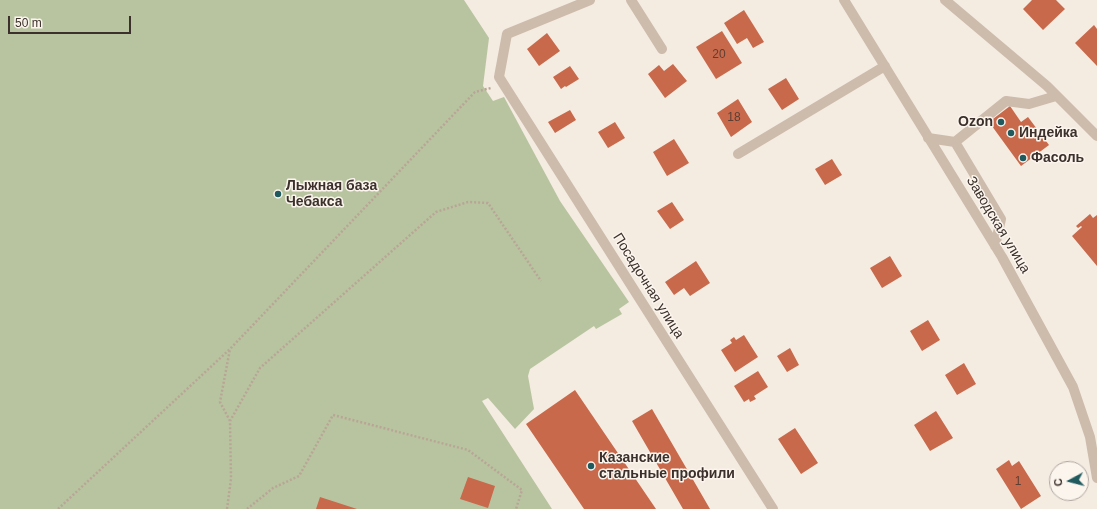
<!DOCTYPE html>
<meta charset="utf-8">
<style>
body{margin:0}
#map{position:relative;width:1097px;height:509px;overflow:hidden;background:#f4ebe1;font-family:Arial,sans-serif}
canvas{display:block}
.north{position:absolute;left:1049px;top:461px;width:40px;height:40px;box-sizing:border-box;background:#fbf5ee;border:1px solid #aea6a0;border-radius:50%;rotate:263deg;font-size:11px;font-weight:700;line-height:16px;text-align:center;color:#3b302b}
.north::after{content:'';display:block;margin:auto;width:14px;height:18px;background:#1f5a5e;clip-path:polygon(50% 0,100% 100%,50% 72%,0 100%)}
.scale{position:absolute;left:8px;top:16px;width:123px;height:18px;box-sizing:border-box;border:2px solid #3b302b;border-top:0;padding-left:5px;font-size:12px;line-height:14px;white-space:nowrap;color:#3b302b;-webkit-text-stroke:3px #fbf5ee;paint-order:stroke}
</style>
<div id="map">
<canvas width="1097" height="509"></canvas>
<div class="north">С</div>
<div class="scale">50 m</div>
</div>
<script>
const context = document.querySelector('canvas').getContext('2d');
context.lineJoin = 'round';
function paint(path, color) {
  context.fillStyle = color;
  context.fill(path, 'evenodd');
}
function poly(rows) {
  const path = new Path2D();
  for (const r of rows) {
    path.moveTo(r[0], r[1]);
    for (let i = 2; i < r.length; i += 2) path.lineTo(r[i], r[i + 1]);
  }
  return path;
}
function stroke(path, color, width, dash) {
  context.strokeStyle = color;
  context.lineWidth = width;
  context.lineCap = dash ? 'butt' : 'round';
  context.setLineDash(dash || []);
  context.stroke(path);
}
function label(font, color, halo, rows, align = 'center') {
  context.font = font + ' Arial,sans-serif';
  context.lineWidth = 3;
  context.setLineDash([]);
  context.textBaseline = 'middle';
  context.strokeStyle = halo;
  context.fillStyle = color;
  for (const [text, x, y, turn = 0] of rows) {
    context.save();
    context.translate(x, y);
    context.rotate((+turn || 0) * Math.PI / 180);
    context.textAlign = isNaN(turn) ? turn : align;
    if (halo) context.strokeText(text, 0, 0);
    context.fillText(text, 0, 0);
    context.restore();
  }
}
paint(poly([
 [0,0,464,0,489,38,483,86,493,101,504,97,560,201,629,302,619,309,622,314,596,329,594,326,530,369,528,376,534,409,515,429,488,398,482,401,552,509,0,509]
]), '#b8c4a0');
paint(poly([
 [1032,0,1056,0,1065,9,1043,30,1023,9],
 [744,10,764,42,753,48,747,38,737,44,724,23],
 [1094,25,1097,29,1097,66,1075,43],
 [722,31,742,63,716,79,696,47],
 [547,33,560,51,539,66,527,49],
 [673,64,687,81,665,98,648,74,659,65,664,71],
 [570,66,579,79,566,87,565,86,561,89,553,77],
 [786,78,799,99,782,110,768,89],
 [738,99,752,122,731,137,717,113],
 [1010,106,1021,122,1028,117,1049,145,1021,166,989,122],
 [570,110,576,120,555,133,548,122],
 [615,122,625,138,608,148,598,132],
 [674,139,689,163,667,176,653,152],
 [832,159,842,175,825,185,815,169],
 [672,202,684,220,670,229,657,211],
 [1090,214,1093,218,1097,215,1097,266,1072,236,1082,227,1081,226,1078,228,1076,226],
 [890,256,902,276,882,288,870,268],
 [696,261,710,283,690,296,684,288,674,295,665,282],
 [928,320,940,340,922,351,910,331],
 [744,335,758,357,735,372,721,350,732,343,730,340,734,337,736,340],
 [790,348,799,365,787,372,777,356],
 [964,363,976,384,957,395,945,375],
 [758,371,768,387,754,396,756,399,750,402,749,399,744,402,734,386],
 [575,390,656,509,584,509,526,424],
 [652,409,710,509,683,509,632,421],
 [936,411,953,438,930,451,914,425],
 [795,428,818,463,801,474,778,439],
 [1009,460,1012,466,1019,461,1041,496,1021,509,996,469],
 [468,477,495,486,488,508,460,499],
 [320,497,357,509,316,509]
]), '#c8694b');
stroke(poly([
 [230,421,220,402,230,349],
 [58,509,230,349,475,92,491,88],
 [227,509,231,479,230,421,260,368,436,212,468,202,488,203,541,281],
 [247,509,273,488,299,476,333,415,468,450,522,490,516,509]
]), '#b9a596', 2.5, [2, 2]);
stroke(poly([
 [590,0,507,34,499,77,773,509],
 [631,0,662,49],
 [844,0,1002,257,1073,387,1090,437,1097,478],
 [945,0,1047,86,1097,136],
 [928,138,955,142,1001,219,995,246],
 [955,142,1006,101,1029,104,1056,96],
 [738,154,885,66]
]), '#cdbbac', 10);
for (const [x, y, r, color] of [
 [1001,122,4,"#1f5a5e"],
 [1011,133,4,"#1f5a5e"],
 [1023,158,4,"#1f5a5e"],
 [278,194,4,"#1f5a5e"],
 [591,466,4,"#1f5a5e"]
]) {
  const dot = new Path2D();
  dot.arc(x, y, r, 0, 2 * Math.PI);
  context.fillStyle = color;
  context.fill(dot);
  stroke(dot, '#fbf5ee', 1.5);
}
label('12px', '#5e3e33', null, [
 ["20",719,55],
 ["18",734,118],
 ["1",1018,482]
]);
label('bold 14px', '#3b302b', '#fbf5ee', [
 ["Ozon",993,122,"right"],
 ["Индейка",1019,133],
 ["Фасоль",1031,158],
 ["Лыжная база",286,186],
 ["Чебакса",286,202],
 ["Казанские",599,458],
 ["стальные профили",599,474]
], 'left');
label('14px', '#3b302b', '#fbf5ee', [
 ["Заводская улица",998,225,59],
 ["Посадочная улица",648,286,58]
]);
</script>
